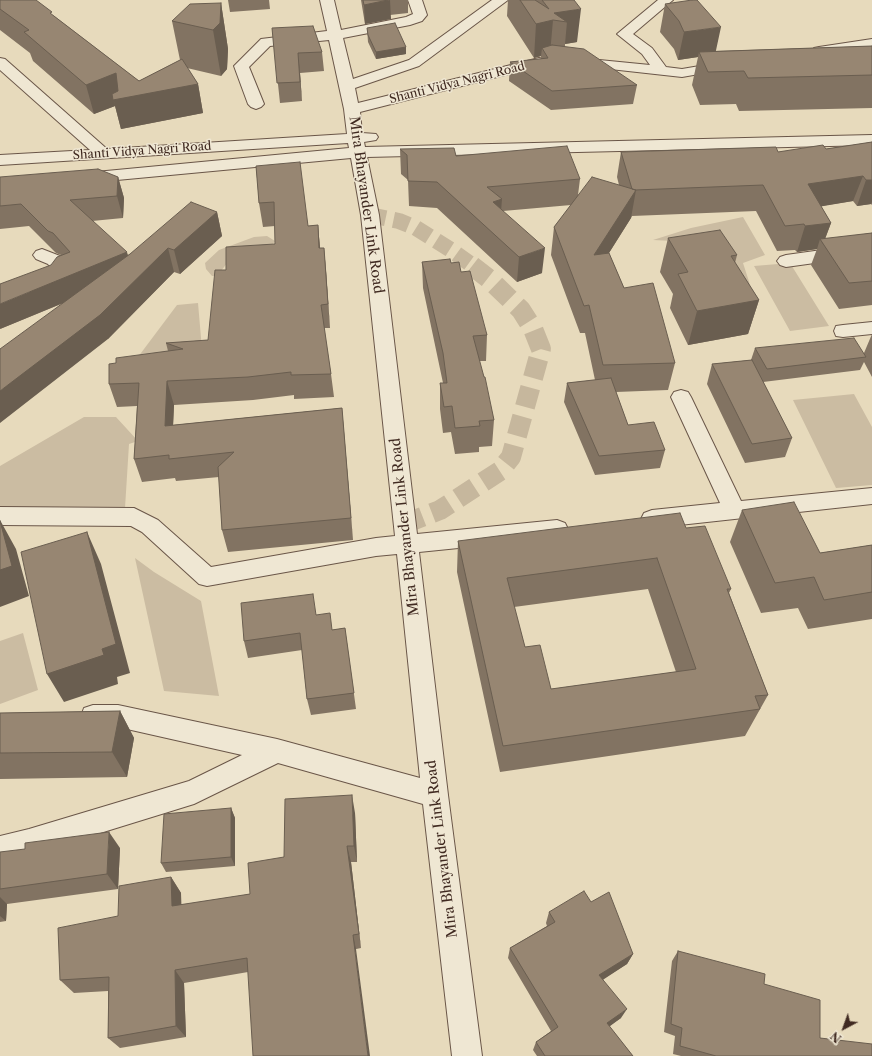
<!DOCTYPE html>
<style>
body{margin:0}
#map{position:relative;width:872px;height:1056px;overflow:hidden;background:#e7dabc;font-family:"Libre Caslon Text",serif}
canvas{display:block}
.north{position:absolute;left:824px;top:1008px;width:40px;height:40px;-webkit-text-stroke:3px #efe7d3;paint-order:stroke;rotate:221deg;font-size:11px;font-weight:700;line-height:16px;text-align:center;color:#402a21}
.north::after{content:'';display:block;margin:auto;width:14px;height:18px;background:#402a21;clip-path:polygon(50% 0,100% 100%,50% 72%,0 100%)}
</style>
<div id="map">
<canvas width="872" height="1056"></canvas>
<div class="north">N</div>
</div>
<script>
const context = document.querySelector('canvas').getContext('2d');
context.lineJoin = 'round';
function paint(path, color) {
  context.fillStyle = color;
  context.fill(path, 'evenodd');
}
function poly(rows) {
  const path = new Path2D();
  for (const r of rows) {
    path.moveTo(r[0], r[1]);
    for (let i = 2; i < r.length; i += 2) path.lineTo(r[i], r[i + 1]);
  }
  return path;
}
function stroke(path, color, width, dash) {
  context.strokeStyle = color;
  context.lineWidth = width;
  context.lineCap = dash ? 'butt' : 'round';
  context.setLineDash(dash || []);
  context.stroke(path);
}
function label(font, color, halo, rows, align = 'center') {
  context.font = font + ' "Libre Caslon Text",serif';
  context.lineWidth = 3;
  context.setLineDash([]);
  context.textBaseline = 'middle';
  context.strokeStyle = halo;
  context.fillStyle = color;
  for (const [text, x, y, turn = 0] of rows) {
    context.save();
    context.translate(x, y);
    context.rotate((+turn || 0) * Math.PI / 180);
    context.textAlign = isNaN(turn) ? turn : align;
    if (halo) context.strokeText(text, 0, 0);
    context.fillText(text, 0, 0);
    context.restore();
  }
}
paint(poly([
 [743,217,765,255,743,263,753,294,694,242,653,240,691,228],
 [267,236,275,241,261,261,228,262,217,276,212,276,206,269,205,263,219,250,254,237],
 [790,263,829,326,790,331,754,266],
 [198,303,203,361,132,365,177,305],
 [854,394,872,427,872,485,836,488,793,400],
 [84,417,116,417,138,441,129,444,125,508,0,511,0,466],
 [135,558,154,572,201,601,219,696,164,691],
 [23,633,38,690,0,704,0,641]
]), '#cbbca2');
stroke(poly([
 [370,215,399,221,416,228,451,250,469,263]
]), '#c6b79d', 16, [16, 8]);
stroke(poly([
 [404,524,440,510,500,471,511,457,541,349,533,329,521,310,489,279,467,262]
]), '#c6b79d', 20, [20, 10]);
const minor = poly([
 [320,0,334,0,341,30,406,17,413,14,408,0,422,0,427,15,422,21,410,25,343,38,353,79,409,60,492,0,508,0,419,66,355,88,358,103,539,58,544,59,546,62,544,65,360,112,362,133,376,134,378,137,376,140,364,142,365,147,872,135,872,145,367,157,379,215,417,534,557,520,565,523,568,529,565,535,557,538,419,552,448,795,482,1056,452,1056,423,804,278,763,194,804,29,855,0,862,0,836,29,829,189,781,242,755,118,727,93,727,84,724,81,716,84,708,93,705,118,705,277,739,420,778,397,554,376,556,207,586,199,584,142,532,131,526,0,525,0,507,134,508,158,520,211,567,376,538,395,536,361,215,351,158,85,183,79,181,77,178,79,175,85,173,349,148,348,143,0,165,0,155,90,150,0,70,0,58,5,59,107,149,347,134,344,109,329,40,270,46,249,67,264,104,261,107,256,109,251,107,248,104,234,66,261,39,327,31,320,0],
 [658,0,673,0,633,34,652,48,666,67,682,69,723,62,728,63,730,66,728,69,682,77,574,65,572,62,574,59,579,58,650,65,642,54,617,34,658,0],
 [872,39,872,47,819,55,814,54,812,51,814,48,819,47,872,39],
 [872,243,872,255,786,267,780,265,777,261,780,257,786,255,872,243],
 [42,249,60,256,70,270,67,274,58,285,0,308,0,295,46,277,52,270,48,264,36,259,33,255,36,251,42,249],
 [872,322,872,334,843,337,836,336,834,331,836,326,843,325,872,322],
 [681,390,688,392,691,397,741,501,872,488,872,504,652,528,644,525,641,519,644,513,652,510,720,503,671,397,674,392,681,390]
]);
stroke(minor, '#6a5648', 2);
paint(minor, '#efe7d3');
paint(poly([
 [0,0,54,16,139,81,180,60,172,21,221,3,228,49,227,69,221,76,187,68,198,84,203,113,121,129,115,106,94,114,33,61,30,53,0,30],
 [228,0,269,0,270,9,230,12],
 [361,0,408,0,408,13,390,15,391,19,365,24],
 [508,0,574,0,577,42,565,44,565,47,637,85,633,104,551,110,509,81,510,62,541,59,541,56,534,58,507,16],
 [665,4,716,51,872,46,872,108,739,111,736,104,700,105,692,85,698,57,678,60,674,49,660,32],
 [272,28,322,52,324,71,300,73,302,101,280,103],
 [367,28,406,47,406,54,376,59,368,42],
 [872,142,872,205,871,204,857,206,853,201,821,206,831,223,825,239,872,233,872,305,839,309,811,265,817,249,797,252,795,250,777,251,756,211,632,216,631,218,609,253,624,288,675,363,668,390,616,392,628,425,665,450,660,468,595,475,564,402,567,383,595,380,585,333,580,333,551,255,554,227,571,205,503,211,542,273,517,282,437,208,409,206,408,180,401,174,400,149,456,156,580,179,578,195,619,185,617,177,621,152,778,152,826,149],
 [256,166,308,226,318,225,320,248,324,248,326,271,330,328,324,328,331,374,334,397,294,399,294,395,253,400,174,405,173,425,342,408,353,540,228,552,222,530,219,477,176,481,175,478,142,482,134,459,137,406,117,407,109,384,116,363,168,351,166,343,208,340,226,270,275,244,275,226,263,227,259,203],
 [0,177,118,177,124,198,123,218,92,221,128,255,217,212,222,236,180,274,174,272,108,339,61,304,0,329,61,255,56,253,29,226,0,229],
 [668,238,737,255,735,263,759,300,748,334,688,345,670,308,673,294,660,272],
 [422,262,451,263,461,272,487,335,486,361,479,361,494,420,492,446,479,447,479,452,455,454,451,432,443,433,440,409,440,383,443,383,423,288],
 [872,334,872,377,864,362,860,370,763,382,792,438,785,457,745,463,707,384,712,364,751,360,755,348,864,353],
 [742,510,820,553,872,545,872,619,808,629,798,608,761,613,730,542],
 [686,528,731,589,729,593,768,695,745,736,500,772,457,572,458,541],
 [648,589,676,672,551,689,525,647,514,607],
 [317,615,332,630,345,628,356,709,311,715,307,699,302,650,248,658,244,641],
 [120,711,134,738,127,777,0,779,0,713],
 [231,808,235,818,235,866,166,872,161,863],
 [355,813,357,862,351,862,361,948,248,972,184,983,186,1037,120,1048,108,1038,108,991,74,993,60,980,118,916,171,877,181,893,181,905,250,894,284,857],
 [120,848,118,889,7,904,6,921,0,922,0,852],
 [591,902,633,954,627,964,603,979,621,1018,609,1026,633,1056,537,1056,533,1050,536,1042,551,1031,508,958,510,948,547,926,546,923,549,912],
 [678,951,764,984,820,1038,872,1056,681,1056,673,1054,675,1036,664,1032,672,961]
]), '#827362');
paint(poly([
 [390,0,391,19,365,24,364,5],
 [221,3,228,49,227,69,221,76,213,30],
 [581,9,577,42,565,44,567,22,554,13],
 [553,20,550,54,542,48,541,56,534,58,536,24],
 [721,27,715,55,699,52,698,57,678,60,684,32],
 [406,47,406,54,376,59,376,52],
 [298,53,300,73,302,101,300,82],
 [116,73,122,98,198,84,203,113,121,129,112,94,115,106,94,114,86,85],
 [863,176,853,201,800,210,808,184],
 [118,177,124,198,123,218,117,196],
 [866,180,872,180,872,202,871,204,857,206],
 [636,190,631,218,590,283,594,255],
 [502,199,500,224,493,202],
 [217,212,222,236,180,274,174,250],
 [831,223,823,244,820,239,817,249,797,252,805,226],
 [318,225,320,249,319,248],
 [168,248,174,272,108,339,0,423,0,391],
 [324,248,326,271,330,328,328,304],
 [545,248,542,273,517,282,519,257],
 [127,252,133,274,0,329,0,304],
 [759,300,748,334,688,345,697,311],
 [167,381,174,405,172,449,165,426],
 [342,408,344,431,353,540,351,518],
 [0,520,16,549,29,596,0,607],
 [87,532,101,564,130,673,117,677,118,684,64,702,47,674,102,649],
 [120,711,134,738,127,777,112,752],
 [352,795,355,813,357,862,354,846],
 [231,808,235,818,235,866,231,857],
 [109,832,120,848,118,889,107,874],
 [347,846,351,862,361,948,359,934],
 [171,877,181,893,182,921,172,906],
 [0,897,7,904,6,921,0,916],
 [353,935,356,949,370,1056,368,1056],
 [633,954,627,964,595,985,599,975],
 [175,970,184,983,186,1037,176,1026],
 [627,1009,621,1018,602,1032,607,1023]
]), '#6a5e50');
const building = poly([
 [0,0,36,0,52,12,50,13,139,81,182,59,198,84,113,100,112,94,118,91,116,73,86,85,24,32,29,30,0,9,0,0],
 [363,0,388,0,364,5,363,0],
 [520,0,535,0,549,9,542,0,574,0,581,9,554,13,567,22,553,20,536,24,520,0],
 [692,0,697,0,721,27,684,32,679,21,665,4,692,0],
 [221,3,220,23,213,30,172,21,190,4,221,3],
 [395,23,406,47,376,52,368,35,367,28,395,23],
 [313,26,322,52,298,53,300,82,277,83,272,28,313,26],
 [552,45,584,49,637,85,552,91,510,62,548,58,542,48,552,45],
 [872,46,872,75,748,78,744,71,708,72,699,52,872,46],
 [872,142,872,180,866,180,863,176,808,184,831,223,805,226,804,224,785,226,763,185,635,190,632,189,621,152,776,147,778,152,823,145,826,149,872,142],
 [567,146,580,179,487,187,502,199,493,202,545,248,519,257,437,182,408,181,407,155,400,149,454,148,456,156,567,146],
 [300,162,308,226,318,225,319,248,324,248,328,304,321,305,331,374,291,375,291,372,248,377,167,381,165,426,342,408,351,518,222,530,218,467,234,452,169,459,169,455,134,459,139,383,109,384,109,364,116,363,116,358,183,349,166,343,208,340,215,270,226,270,226,247,275,244,274,202,259,203,256,166,300,162],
 [98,169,118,177,117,196,70,200,127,252,0,304,0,284,51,265,57,257,70,252,53,233,48,231,21,204,0,206,0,177,98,169],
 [592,177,636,190,594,255,609,253,624,288,653,283,675,363,603,365,589,305,584,306,554,227,592,177],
 [191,202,217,212,174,250,168,248,100,315,0,391,0,349,130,254,191,202],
 [720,230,737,255,731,256,759,300,697,311,678,274,688,272,668,238,720,230],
 [872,233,872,281,849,283,820,239,872,233],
 [450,259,451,263,459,262,461,272,470,271,487,335,473,336,484,377,485,377,494,420,479,421,480,426,455,428,452,406,444,407,440,383,447,383,443,353,422,262,450,259],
 [854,338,866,357,767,369,755,348,854,338],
 [752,360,792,438,752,444,712,364,752,360],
 [611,378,628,425,654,422,665,450,599,456,567,383,611,378],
 [794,502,820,553,872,545,872,592,824,600,814,577,775,583,742,510,794,502],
 [680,513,686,528,705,526,731,589,727,589,768,695,755,696,760,709,503,746,458,541,680,513],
 [657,558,696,669,551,689,540,645,525,647,507,578,657,558],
 [0,521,12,566,0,570,0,521],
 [87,532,116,644,102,649,104,655,47,674,21,552,87,532],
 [313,594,316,615,330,613,332,630,345,628,354,693,307,699,300,633,244,641,241,603,313,594],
 [120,711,112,752,0,753,0,713,120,711],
 [352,795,354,846,347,846,359,934,353,935,368,1056,253,1056,247,958,175,970,176,1026,108,1038,109,977,60,980,58,928,118,916,119,886,171,877,172,906,250,894,248,863,284,857,285,799,352,795],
 [231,808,231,857,161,863,164,814,231,808],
 [109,832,107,874,0,889,0,852,25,849,25,843,109,832],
 [584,891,591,902,609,892,633,954,599,975,627,1009,607,1023,633,1056,545,1056,536,1042,558,1027,510,948,555,922,549,912,584,891],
 [678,951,765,974,764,984,820,1000,820,1038,872,1044,872,1056,716,1056,680,1046,682,1028,671,1024,678,951]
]);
paint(building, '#978672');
stroke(building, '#6a5e50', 1);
label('12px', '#402a21', '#efe7d3', [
 ["Shanti Vidya Nagri Road",457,83,-14],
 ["Shanti Vidya Nagri Road",142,151,-4]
]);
label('14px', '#402a21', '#efe7d3', [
 ["Mira Bhayander Link Road",366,205,82],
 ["Mira Bhayander Link Road",405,527,-96],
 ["Mira Bhayander Link Road",442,849,-97]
]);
</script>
